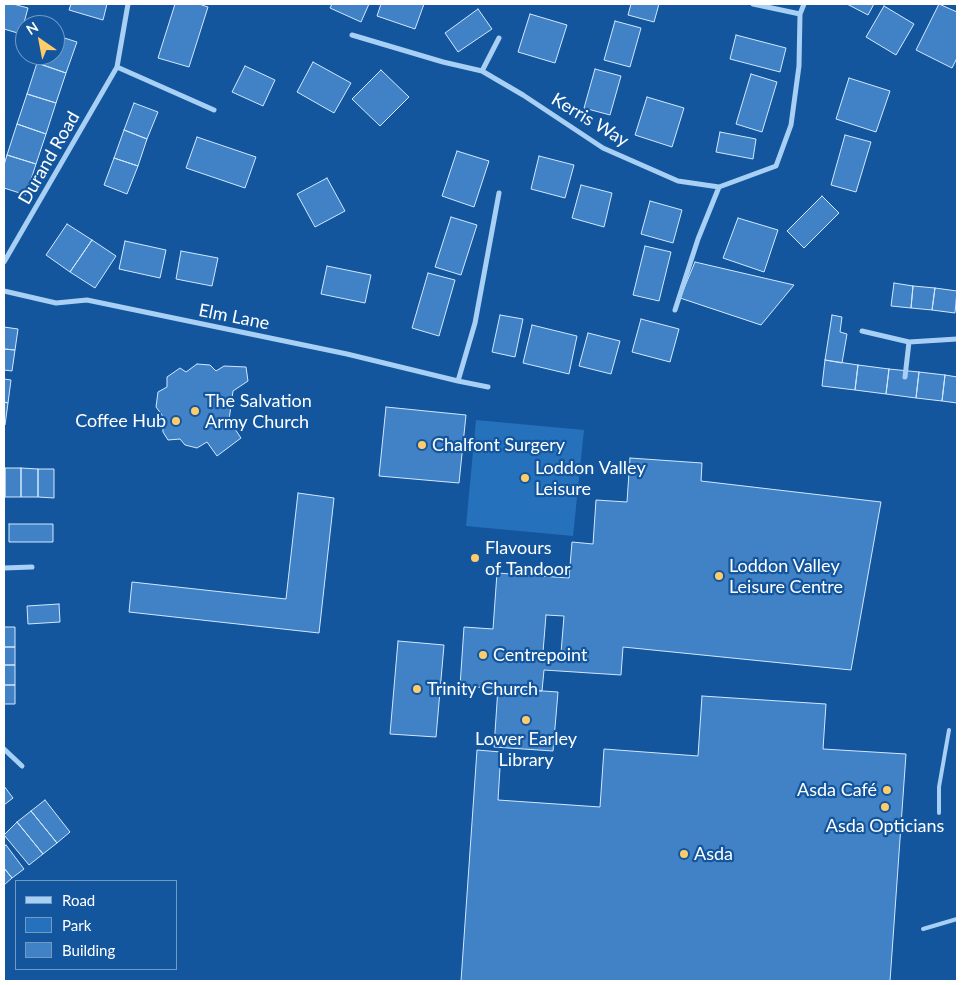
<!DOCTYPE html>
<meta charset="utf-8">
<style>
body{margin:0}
#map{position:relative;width:961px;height:985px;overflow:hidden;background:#13569d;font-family:Lato,sans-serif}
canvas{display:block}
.frame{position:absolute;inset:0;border:5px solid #fff;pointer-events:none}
.legend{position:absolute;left:15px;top:880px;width:162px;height:90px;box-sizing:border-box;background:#13569d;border:1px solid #719ac4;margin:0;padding:6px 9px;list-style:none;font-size:15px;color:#fff}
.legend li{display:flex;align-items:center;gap:10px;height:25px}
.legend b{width:25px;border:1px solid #719ac4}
.north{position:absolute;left:15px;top:15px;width:50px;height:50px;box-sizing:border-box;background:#13569d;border:1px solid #719ac4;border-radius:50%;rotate:327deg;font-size:14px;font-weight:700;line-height:20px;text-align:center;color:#fff}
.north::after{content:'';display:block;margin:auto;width:18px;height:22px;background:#ffcc6b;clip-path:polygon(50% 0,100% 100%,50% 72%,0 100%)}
</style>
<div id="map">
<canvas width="961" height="985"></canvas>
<div class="frame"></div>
<ul class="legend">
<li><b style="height:6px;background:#a8cff4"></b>Road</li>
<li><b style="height:14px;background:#2671bb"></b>Park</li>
<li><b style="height:14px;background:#4082c5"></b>Building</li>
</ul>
<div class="north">N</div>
</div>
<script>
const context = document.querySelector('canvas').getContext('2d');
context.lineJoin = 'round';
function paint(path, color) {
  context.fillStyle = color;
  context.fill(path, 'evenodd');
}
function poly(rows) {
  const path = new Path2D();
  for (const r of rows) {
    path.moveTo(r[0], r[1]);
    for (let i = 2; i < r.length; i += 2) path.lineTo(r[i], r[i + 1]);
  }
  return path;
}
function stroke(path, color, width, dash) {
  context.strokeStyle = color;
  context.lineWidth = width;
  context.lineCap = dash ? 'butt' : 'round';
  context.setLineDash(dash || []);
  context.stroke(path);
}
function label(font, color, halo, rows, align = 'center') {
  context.font = font + ' Lato,sans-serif';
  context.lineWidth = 4.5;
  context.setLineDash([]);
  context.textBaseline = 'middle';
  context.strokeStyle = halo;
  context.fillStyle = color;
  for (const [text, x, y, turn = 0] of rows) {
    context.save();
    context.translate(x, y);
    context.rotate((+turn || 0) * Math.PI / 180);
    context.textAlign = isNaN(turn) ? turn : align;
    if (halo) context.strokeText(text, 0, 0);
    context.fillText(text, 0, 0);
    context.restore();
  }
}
paint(poly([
 [476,420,584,430,573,536,466,526]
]), '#2671bb');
const building = poly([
 [4,4,13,4,28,8,21,34,4,29,4,4],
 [71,4,107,4,103,20,69,10,71,4],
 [175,4,199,4,208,7,189,67,158,58,175,4],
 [332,4,369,4,361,22,330,8,332,4],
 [381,4,424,4,415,29,377,16,381,4],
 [631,4,659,4,654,22,628,15,631,4],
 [847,4,874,4,868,15,847,4],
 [939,4,957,12,957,58,952,68,916,50,939,4],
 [884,6,914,24,896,55,866,37,884,6],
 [478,9,492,29,458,52,445,33,478,9],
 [530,14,567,25,555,63,518,52,530,14],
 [615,21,641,28,630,67,604,60,615,21],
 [55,35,77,42,66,73,37,63,40,55,55,55,55,35],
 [736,35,786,48,780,72,730,59,736,35],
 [313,62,351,83,334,113,297,92,313,62],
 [37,63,66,73,56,103,27,94,37,63],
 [245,66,275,80,263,106,232,92,245,66],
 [595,69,621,76,610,115,584,108,595,69],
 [381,70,409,97,380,126,352,99,381,70],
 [751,74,777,82,762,132,736,124,751,74],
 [849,78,890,91,876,132,836,119,849,78],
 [27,94,56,103,46,134,17,124,27,94],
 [647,97,684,108,672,147,635,135,647,97],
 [134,103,158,112,147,139,124,130,134,103],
 [17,124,46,134,36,164,7,155,17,124],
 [124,130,147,139,138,166,114,158,124,130],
 [720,132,756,139,753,159,716,152,720,132],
 [845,135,871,142,856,192,831,185,845,135],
 [197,137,256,157,245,188,186,168,197,137],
 [457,151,489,161,474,207,442,196,457,151],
 [7,155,36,164,26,195,4,188,4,165,7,155],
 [539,156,574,165,565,198,531,189,539,156],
 [114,158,138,166,127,194,104,185,114,158],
 [327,178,345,211,315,227,297,194,327,178],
 [581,185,612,193,604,227,572,218,581,185],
 [822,196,839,213,804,248,787,231,822,196],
 [650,201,682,210,673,243,641,234,650,201],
 [451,217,477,225,461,275,435,267,451,217],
 [738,218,778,230,764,272,723,258,738,218],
 [67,224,92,240,70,272,46,255,67,224],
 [92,240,116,256,95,288,70,272,92,240],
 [125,241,166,250,160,278,119,269,125,241],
 [645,246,671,252,659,301,633,295,645,246],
 [181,251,218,258,212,286,176,279,181,251],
 [695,262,794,285,761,325,680,298,695,262],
 [327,266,371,275,365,303,321,294,327,266],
 [428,273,455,280,439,336,412,328,428,273],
 [894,283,913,286,911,308,891,306,894,283],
 [913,286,935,288,932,310,911,308,913,286],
 [935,288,957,291,955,313,932,310,935,288],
 [500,315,523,319,515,357,492,352,500,315],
 [832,315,842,317,840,332,847,334,842,363,825,360,832,315],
 [641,319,679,329,670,362,632,352,641,319],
 [532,325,577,336,569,374,523,363,532,325],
 [4,327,18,329,15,350,4,349,4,327],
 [588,333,620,341,611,374,579,366,588,333],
 [4,349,15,350,12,371,4,370,4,349],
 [825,360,858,365,855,390,822,386,825,360],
 [197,364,210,365,216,371,224,366,246,367,248,381,233,391,229,420,241,438,217,456,207,442,197,448,185,445,180,439,168,440,163,432,162,415,156,407,158,392,167,387,167,377,180,368,186,372,197,364],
 [858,365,889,369,886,394,855,390,858,365],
 [889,369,919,372,916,398,886,394,889,369],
 [919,372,945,375,942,401,916,398,919,372],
 [945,375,957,377,957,403,942,401,945,375],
 [4,379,11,380,8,403,4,402,4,379],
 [4,402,8,403,5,425,4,425,4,402],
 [386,407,466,415,459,483,379,476,386,407],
 [630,458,702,463,701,481,881,502,851,670,623,647,621,675,544,670,542,691,460,686,464,627,493,629,497,573,569,578,572,542,593,544,596,500,627,502,630,458],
 [546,615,564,616,561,653,543,652,546,615],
 [4,468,5,468,5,497,4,497,4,468],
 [5,468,21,468,21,497,5,497,5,468],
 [21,468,38,469,38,497,21,497,21,468],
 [38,469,54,469,54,498,38,497,38,469],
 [298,493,334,498,319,633,129,612,132,582,286,599,298,493],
 [9,524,53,524,53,542,9,542,9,524],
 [59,604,60,622,28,624,27,606,59,604],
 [4,627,15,627,15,647,4,647,4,627],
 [398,641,444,645,436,737,390,734,398,641],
 [4,647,15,647,15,665,4,665,4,647],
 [4,665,15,665,15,685,4,685,4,665],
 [4,685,15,685,15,704,4,704,4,685],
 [498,688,558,692,553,751,494,747,498,688],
 [702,696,826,704,823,749,906,754,890,981,461,981,477,750,501,752,498,800,600,807,604,749,698,756,702,696],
 [4,786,13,798,4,805,4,786],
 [45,800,70,832,57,843,31,811,45,800],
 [31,811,57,843,43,854,17,822,31,811],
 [17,822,43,854,29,865,4,835,17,822],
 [6,845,24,869,12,878,4,868,4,847,6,845],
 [4,868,12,878,4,885,4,868]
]);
paint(building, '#4082c5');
stroke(building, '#d1e8fd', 1);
stroke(poly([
 [939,813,939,787,949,730],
 [923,929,957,919]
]), '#a8cff4', 4);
stroke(poly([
 [753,4,800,14],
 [352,35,443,62,482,71,523,95,603,148,678,181,719,187,776,166,791,125,799,66,800,14,804,4],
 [117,67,214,110],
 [482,71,499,38],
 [4,262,117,67,128,4],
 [4,291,56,303,87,300,347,354,458,381,488,387],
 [675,310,698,239,719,187],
 [862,331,909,342,957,339],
 [905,377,909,342],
 [458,381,475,323,499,193],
 [4,568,32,567],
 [4,749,22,766]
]), '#a8cff4', 5);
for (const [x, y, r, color] of [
 [195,411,5,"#ffcc6b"],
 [176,421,5,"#ffcc6b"],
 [422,445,5,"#ffcc6b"],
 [525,478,5,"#ffcc6b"],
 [475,558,5,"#ffcc6b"],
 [719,576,5,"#ffcc6b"],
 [483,655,5,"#ffcc6b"],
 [417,689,5,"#ffcc6b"],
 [526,720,5,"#ffcc6b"],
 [887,790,5,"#ffcc6b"],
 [885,807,5,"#ffcc6b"],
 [684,854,5,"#ffcc6b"]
]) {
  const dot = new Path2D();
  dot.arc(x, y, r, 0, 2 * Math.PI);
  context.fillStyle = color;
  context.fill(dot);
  stroke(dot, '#13569d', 2);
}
label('18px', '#fff', '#13569d', [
 ["Kerris Way",590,120,31],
 ["Durand Road",49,158,-60],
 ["Elm Lane",234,317,11]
]);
label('18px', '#fff', '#13569d', [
 ["The Salvation",205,401],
 ["Army Church",205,422],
 ["Coffee Hub",166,421,"right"],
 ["Chalfont Surgery",432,445],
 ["Loddon Valley",535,468],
 ["Leisure",535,489],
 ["Flavours",485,548],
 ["of Tandoor",485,569],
 ["Loddon Valley",729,566],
 ["Leisure Centre",729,587],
 ["Centrepoint",493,655],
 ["Trinity Church",427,689],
 ["Lower Earley",526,739,"center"],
 ["Library",526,760,"center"],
 ["Asda Café",877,790,"right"],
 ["Asda Opticians",885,826,"center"],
 ["Asda",694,854]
], 'left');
</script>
